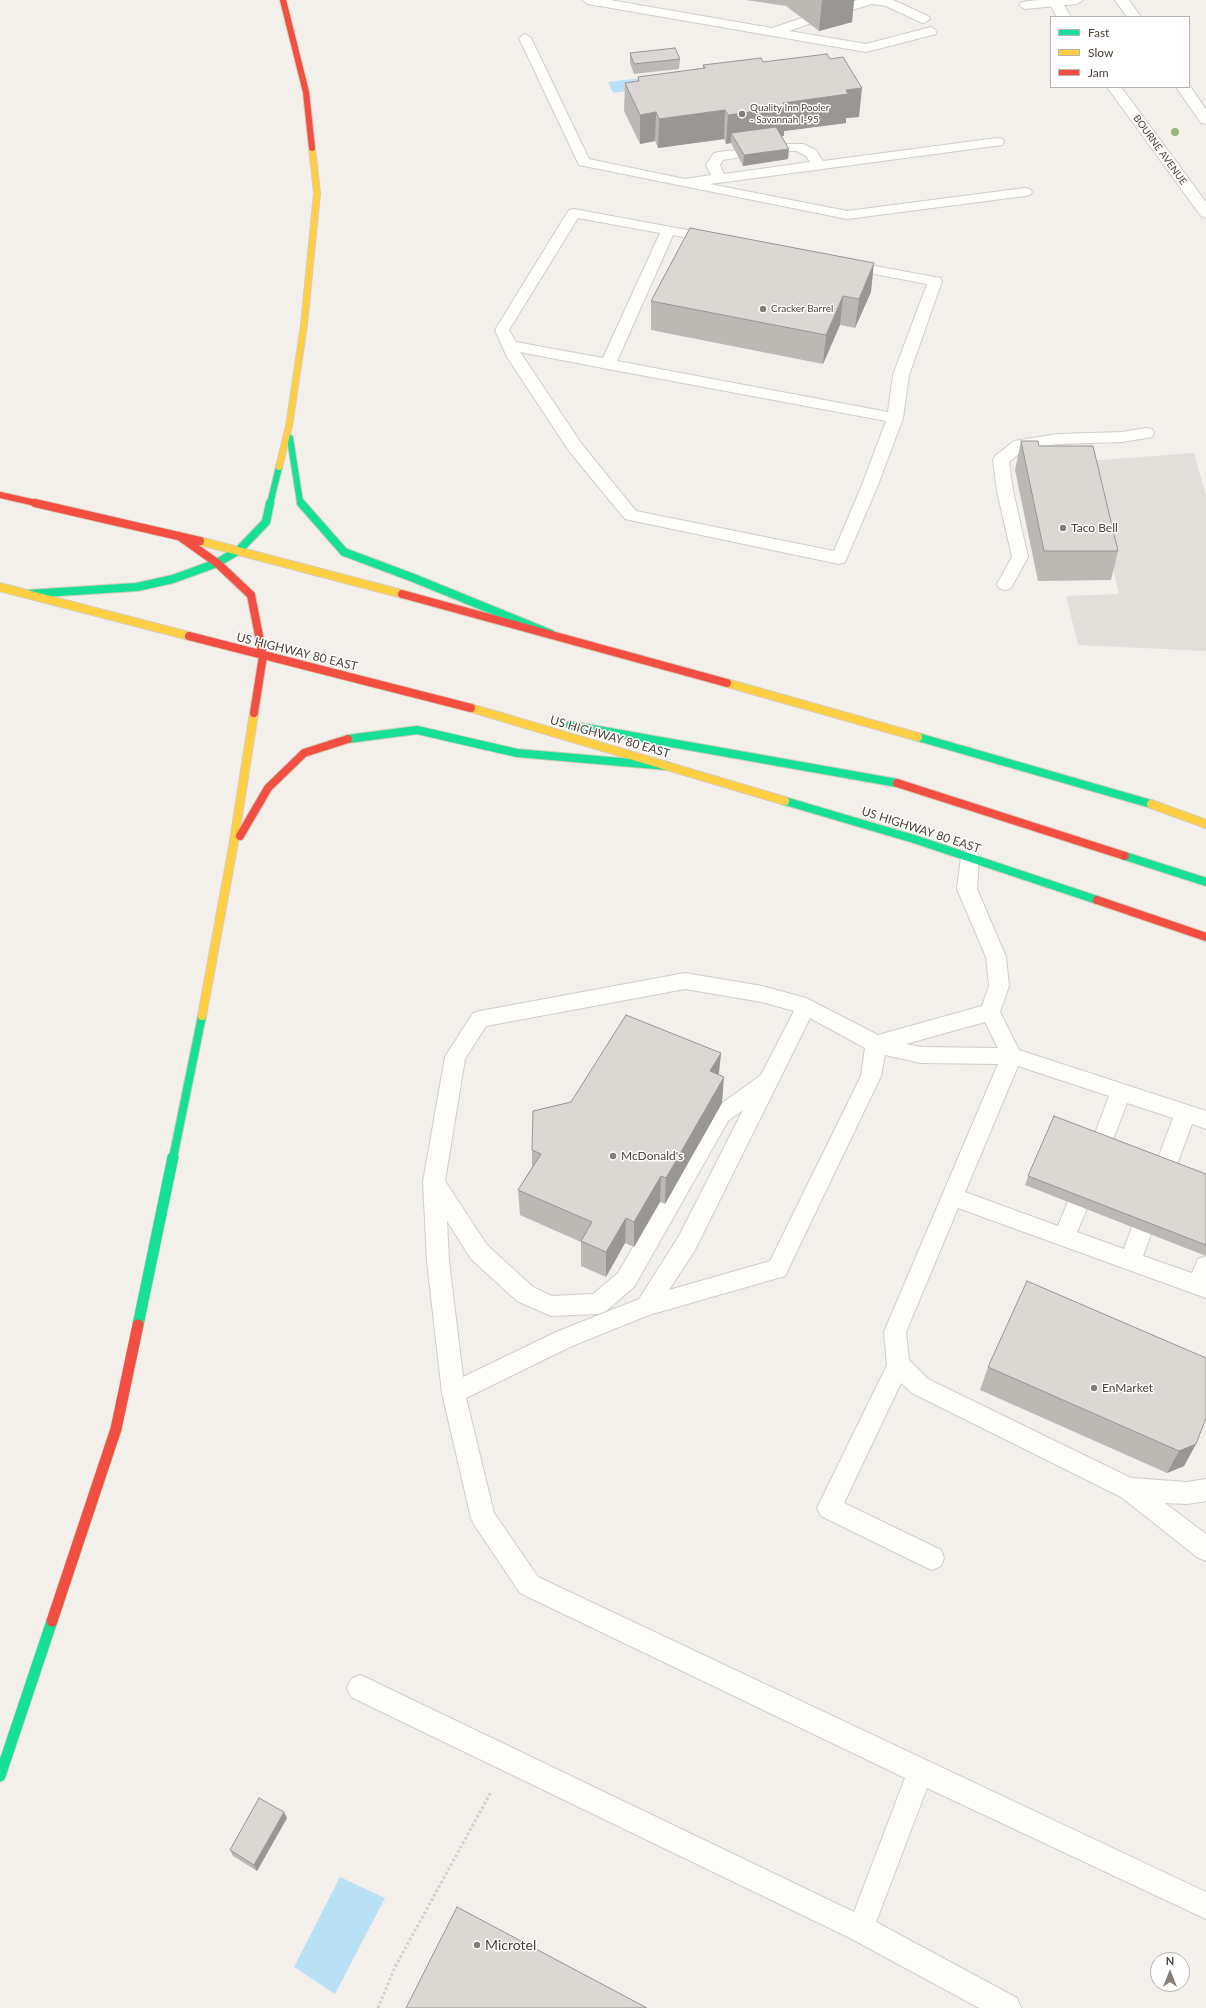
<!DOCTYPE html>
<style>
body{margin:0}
#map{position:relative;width:1206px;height:2008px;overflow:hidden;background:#f3f0ec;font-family:Lato,sans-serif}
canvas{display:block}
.legend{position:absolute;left:1050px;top:16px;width:140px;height:72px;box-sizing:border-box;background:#fff;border:1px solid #b7b3af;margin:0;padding:5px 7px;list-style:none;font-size:12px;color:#4b4136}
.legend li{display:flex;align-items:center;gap:8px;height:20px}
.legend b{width:20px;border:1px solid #b7b3af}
.north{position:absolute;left:1150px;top:1952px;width:40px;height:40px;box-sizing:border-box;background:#fff;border:1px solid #b7b3af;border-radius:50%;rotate:0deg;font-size:11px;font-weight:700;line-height:16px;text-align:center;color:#4b4136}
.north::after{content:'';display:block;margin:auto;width:14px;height:18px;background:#867e76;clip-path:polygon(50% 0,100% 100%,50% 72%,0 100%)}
</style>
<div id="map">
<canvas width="1206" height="2008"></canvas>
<ul class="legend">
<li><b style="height:5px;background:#16e098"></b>Fast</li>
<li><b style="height:5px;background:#ffcf43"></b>Slow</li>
<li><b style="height:5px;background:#f24e42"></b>Jam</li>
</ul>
<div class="north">N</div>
</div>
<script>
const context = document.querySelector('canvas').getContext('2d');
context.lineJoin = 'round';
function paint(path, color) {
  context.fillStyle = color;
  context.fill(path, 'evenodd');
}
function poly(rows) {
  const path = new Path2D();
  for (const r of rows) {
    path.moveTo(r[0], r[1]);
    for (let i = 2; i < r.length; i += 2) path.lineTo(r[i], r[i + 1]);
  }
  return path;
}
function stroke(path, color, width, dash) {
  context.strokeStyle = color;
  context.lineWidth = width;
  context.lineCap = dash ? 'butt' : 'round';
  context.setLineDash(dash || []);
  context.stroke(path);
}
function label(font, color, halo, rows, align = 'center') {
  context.font = font + ' Lato,sans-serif';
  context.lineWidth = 3;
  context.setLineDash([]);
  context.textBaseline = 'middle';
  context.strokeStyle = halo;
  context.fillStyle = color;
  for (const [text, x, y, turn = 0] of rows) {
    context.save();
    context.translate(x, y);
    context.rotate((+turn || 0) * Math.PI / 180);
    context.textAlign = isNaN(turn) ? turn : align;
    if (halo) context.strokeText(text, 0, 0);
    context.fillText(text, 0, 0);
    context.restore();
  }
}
paint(poly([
 [1194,453,1206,495,1206,651,1078,645,1066,596,1119,594,1088,461]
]), '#e2dfdb');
paint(poly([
 [650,77,655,87,613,93,608,82],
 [340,1877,385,1898,335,1994,294,1967]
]), '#b9e0f4');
const lane = poly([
 [582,0,610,0,772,28,805,17,809,18,811,21,809,24,789,31,866,44,931,27,937,31,936,34,866,52,588,4,582,0],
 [858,0,893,0,928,16,930,19,924,23,920,22,886,6,872,4,835,15,829,11,831,8,858,0],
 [1038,0,1083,0,1077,4,1025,9,1019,5,1021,2,1038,0],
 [525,34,531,38,589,159,685,179,711,175,706,165,714,153,719,152,736,150,741,151,743,154,741,157,723,160,720,165,724,174,810,162,806,156,796,151,776,151,774,148,776,145,781,144,803,144,816,150,823,161,997,138,1002,139,1004,142,1002,145,710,184,847,211,1025,188,1030,189,1032,192,1030,195,1025,196,847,219,579,165,519,38,525,34],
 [574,209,714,235,719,236,721,239,719,242,714,243,673,235,617,361,888,412,893,375,927,284,848,269,843,268,841,265,843,262,848,261,940,278,942,281,909,375,903,418,878,485,845,562,839,564,625,519,569,451,507,357,495,330,567,213,569,210,574,209],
 [578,218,660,233,603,358,516,342,509,330,578,218],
 [520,352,608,369,886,421,862,485,834,551,636,511,581,443,520,352],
 [1146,428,1152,429,1154,433,1152,437,1122,442,1058,444,1025,449,1009,462,1013,491,1028,557,1011,588,1005,590,999,588,997,584,1012,557,997,491,993,460,995,456,1014,441,1020,440,1058,434,1122,432,1146,428],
 [970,850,977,852,979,857,977,889,1006,957,1009,986,1000,1012,1019,1050,1206,1111,1206,1129,1192,1124,1173,1175,1165,1178,1157,1175,1154,1169,1173,1118,1127,1103,1109,1150,1102,1153,1095,1150,1091,1144,1109,1096,1018,1066,965,1192,1058,1226,1069,1199,1077,1197,1085,1199,1088,1206,1077,1232,1124,1249,1133,1224,1141,1222,1149,1224,1152,1231,1143,1256,1192,1273,1198,1259,1206,1256,1206,1298,958,1208,906,1332,909,1360,928,1379,1131,1478,1187,1482,1206,1479,1206,1501,1187,1504,1165,1503,1206,1534,1206,1561,1197,1557,1121,1497,912,1393,901,1383,844,1503,941,1550,944,1558,941,1566,932,1570,923,1566,821,1516,817,1508,887,1365,884,1332,998,1064,921,1063,885,1055,881,1076,785,1276,649,1315,572,1346,466,1398,494,1513,538,1577,1206,1892,1206,1919,927,1788,876,1922,1017,1998,1021,2008,979,2008,850,1938,351,1697,347,1688,351,1679,360,1675,369,1679,854,1912,905,1778,520,1593,475,1526,471,1518,442,1393,427,1261,423,1182,445,1057,473,1013,480,1011,685,973,762,986,806,998,878,1035,982,1006,989,986,986,957,957,889,961,857,963,852,970,850],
 [685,989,762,1002,794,1011,761,1075,714,1109,618,1273,593,1294,552,1296,533,1287,487,1245,445,1181,465,1059,486,1026,685,989],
 [810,1018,865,1048,861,1076,770,1261,669,1290,695,1250,810,1018],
 [985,1022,998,1048,921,1047,906,1044,985,1022],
 [743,1110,679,1236,639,1299,556,1332,463,1377,449,1261,447,1221,471,1259,517,1301,551,1316,598,1314,606,1311,634,1287,728,1121,743,1110]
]);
const street = poly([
 [1047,0,1061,0,1071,17,1057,17,1047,0],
 [1115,0,1129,0,1141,17,1127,17,1115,0],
 [1189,85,1206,109,1206,124,1201,123,1176,87,1189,87,1189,85],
 [1107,87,1121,87,1206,202,1206,218,1201,216,1107,87]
]);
const fastFar2 = poly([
 [290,438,300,502,302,504],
 [270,504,279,467]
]);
const fastFar1 = poly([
 [301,503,344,552,411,577,551,634],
 [28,594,137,587,173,579,217,563,239,550,266,522,270,503],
 [570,725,897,783],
 [918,737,1151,804],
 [348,739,417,730,517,753,667,766],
 [785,801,914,839,1097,900],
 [1125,856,1206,882],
 [173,1158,202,1016]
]);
const fast = poly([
 [138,1325,173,1157],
 [0,1776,52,1621]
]);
const slowFar1 = poly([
 [279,467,289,426,304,325,317,193,312,148]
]);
const slow = poly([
 [200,541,402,594],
 [0,587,189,636],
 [727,683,918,737],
 [471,708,785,801],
 [1151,804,1206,824],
 [202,1016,233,847,254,713]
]);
const jamFar2 = poly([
 [283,0,306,92,312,148],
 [0,495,40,504]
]);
const jamFar1 = poly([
 [35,503,200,541],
 [179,536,217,563,251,595,263,656,254,713],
 [402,594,727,683],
 [189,636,471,708],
 [897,783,1125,856],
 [240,836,268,788,304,753,348,739],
 [1097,900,1206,937]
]);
const jam = poly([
 [52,1621,116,1429,138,1325]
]);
stroke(lane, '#d1cec9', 2);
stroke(street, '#d1cec9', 2);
stroke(fastFar2, '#d7ccb8', 8);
stroke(fastFar1, '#d7ccb8', 10);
stroke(fast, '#d7ccb8', 12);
stroke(slowFar1, '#d7ccb8', 8);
stroke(slow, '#d7ccb8', 10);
stroke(jamFar2, '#d7ccb8', 8);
stroke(jamFar1, '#d7ccb8', 10);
stroke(jam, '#d7ccb8', 12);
stroke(poly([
 [378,2008,395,1967,491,1792]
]), '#d3d0cb', 3, [2.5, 2.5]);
paint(lane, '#fdfdfc');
paint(street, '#fdfdfc');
stroke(fastFar2, '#16e098', 6);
stroke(fastFar1, '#16e098', 8);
stroke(fast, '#16e098', 11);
stroke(slowFar1, '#ffcf43', 6);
stroke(slow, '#ffcf43', 8);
stroke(jamFar2, '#f24e42', 6);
stroke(jamFar1, '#f24e42', 8);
stroke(jam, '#f24e42', 11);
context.fillStyle = '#98b57d';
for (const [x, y] of [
 [1175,132]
]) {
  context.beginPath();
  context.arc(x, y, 4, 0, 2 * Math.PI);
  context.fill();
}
paint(poly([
 [746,0,854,0,852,22,819,31,786,6],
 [630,53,680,59,679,69,634,74,630,63],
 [763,62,859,117,846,118,846,123,784,131,784,136,781,136,788,159,743,166,731,143,726,144,724,139,658,148,655,141,640,144,624,111,625,83,638,81,638,77,703,69,703,65],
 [871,292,855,328,840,325,823,364,651,330,651,301],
 [1021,441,1039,446,1118,551,1111,580,1038,581,1015,470],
 [721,1053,719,1074,722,1103,665,1204,660,1202,634,1247,625,1243,606,1277,581,1266,581,1242,520,1215,518,1190,532,1167,532,1150],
 [1206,1174,1206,1256,1025,1185,1028,1176],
 [988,1367,1196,1444,1184,1466,1167,1473,980,1390],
 [284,1812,287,1818,257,1871,233,1856,230,1850]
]), '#bcb9b5');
paint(poly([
 [822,0,854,0,852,22,819,31],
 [862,88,859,117,846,118,846,123,784,131,784,136,736,142,731,133,731,143,726,144,728,115,846,90],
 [725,110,724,139,658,148,659,119],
 [656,112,655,141,640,144,640,115],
 [789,149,788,159,743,166,744,155],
 [874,263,871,292,855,328,859,299],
 [843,296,840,325,823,364,826,335],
 [721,1053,718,1080,710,1071],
 [724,1077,722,1103,665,1204,666,1178],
 [661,1176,660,1202,634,1247,634,1222],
 [626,1218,625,1243,606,1277,606,1252],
 [1196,1444,1184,1466,1167,1473,1179,1451],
 [284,1812,287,1818,257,1871,254,1865]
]), '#999693');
const building = poly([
 [675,48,680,59,634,64,630,53,675,48],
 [827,54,830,59,843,57,862,88,846,90,848,94,783,103,786,107,728,115,725,110,659,119,656,112,640,115,625,83,639,81,638,77,705,68,703,65,761,58,763,62,827,54],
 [776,127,789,149,744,155,731,133,776,127],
 [690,228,874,263,859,299,843,296,826,335,651,301,690,228],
 [1021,441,1038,441,1039,446,1093,446,1118,551,1044,551,1021,441],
 [626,1015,721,1053,710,1071,724,1077,666,1178,661,1176,634,1222,626,1218,606,1252,581,1241,592,1222,518,1190,541,1154,532,1150,533,1111,571,1102,626,1015],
 [1054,1116,1206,1174,1206,1245,1028,1176,1054,1116],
 [1027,1281,1206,1358,1206,1418,1196,1444,1179,1451,988,1367,1027,1281],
 [259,1798,284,1812,254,1865,230,1850,259,1798],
 [457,1907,647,2008,406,2008,457,1907]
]);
paint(building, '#dbd7d2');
stroke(building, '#999693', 1);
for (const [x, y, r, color] of [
 [742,114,4,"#867e76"],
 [763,309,4,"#867e76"],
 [1063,528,4,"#867e76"],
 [613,1156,4,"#867e76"],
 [1094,1388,4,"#867e76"],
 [477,1945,4,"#867e76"]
]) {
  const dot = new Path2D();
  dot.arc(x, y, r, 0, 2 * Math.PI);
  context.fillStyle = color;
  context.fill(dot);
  stroke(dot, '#fff', 1.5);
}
label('10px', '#4b4136', '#fff', [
 ["Quality Inn Pooler",750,108],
 ["- Savannah I-95",750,120],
 ["Cracker Barrel",771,309]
], 'left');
label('10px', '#4b4136', '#fff', [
 ["BOURNE AVENUE",1160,150,54]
]);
label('12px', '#4b4136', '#fff', [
 ["Taco Bell",1071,528],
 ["McDonald's",621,1156],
 ["EnMarket",1102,1388]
], 'left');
label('12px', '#4b4136', '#fff', [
 ["US HIGHWAY 80 EAST",297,652,14],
 ["US HIGHWAY 80 EAST",610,737,16],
 ["US HIGHWAY 80 EAST",921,830,18]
]);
label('14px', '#4b4136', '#fff', [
 ["Microtel",485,1945]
], 'left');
</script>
